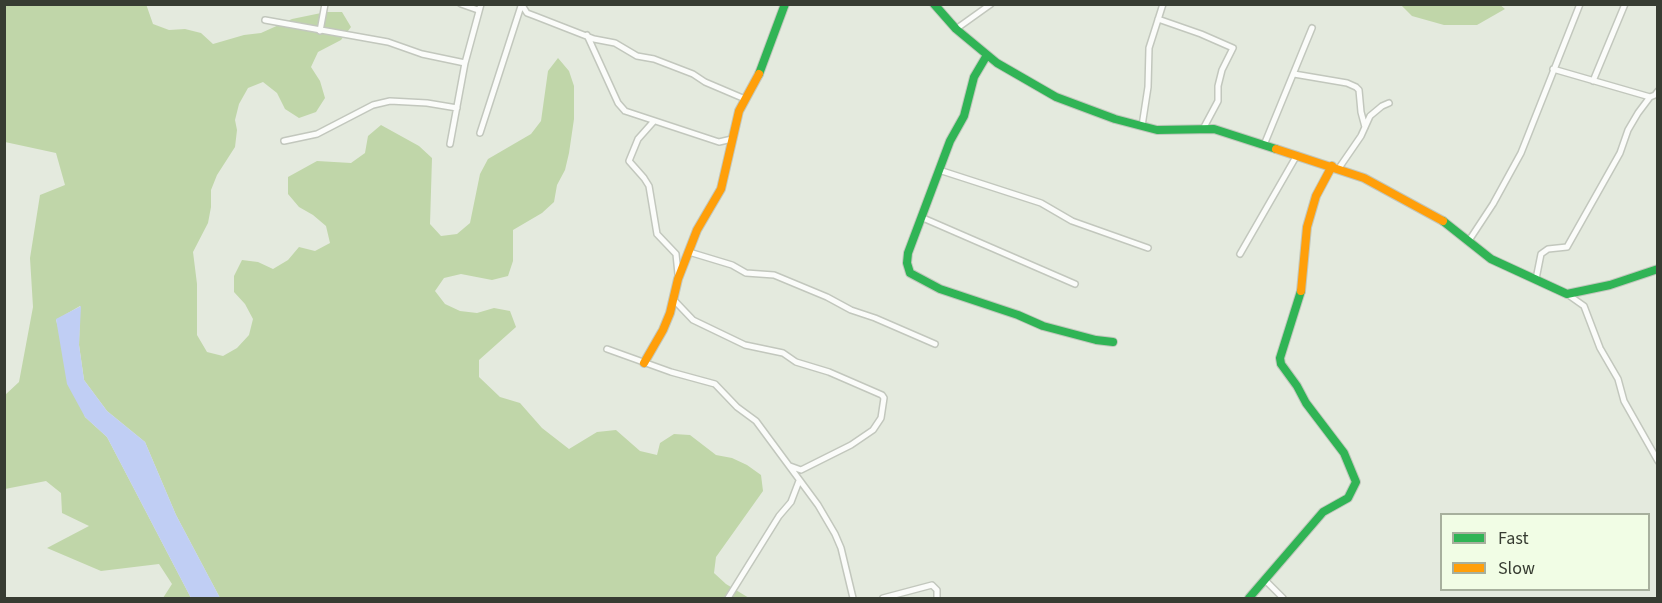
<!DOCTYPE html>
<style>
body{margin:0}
#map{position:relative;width:1662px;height:603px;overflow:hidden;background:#e4eade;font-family:"Source Sans 3",sans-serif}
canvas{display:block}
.frame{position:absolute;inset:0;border:6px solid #373c32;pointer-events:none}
.legend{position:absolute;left:1440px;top:513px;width:210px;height:78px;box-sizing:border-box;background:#f1fde5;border:2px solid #a7b09d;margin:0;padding:8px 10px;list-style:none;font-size:18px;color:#373c32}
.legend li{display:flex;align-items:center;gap:12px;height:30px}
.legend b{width:30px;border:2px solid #a7b09d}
</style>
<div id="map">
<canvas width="1662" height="603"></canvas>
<div class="frame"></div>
<ul class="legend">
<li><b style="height:8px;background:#30b455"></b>Fast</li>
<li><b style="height:8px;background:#ff9f0a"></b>Slow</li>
</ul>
</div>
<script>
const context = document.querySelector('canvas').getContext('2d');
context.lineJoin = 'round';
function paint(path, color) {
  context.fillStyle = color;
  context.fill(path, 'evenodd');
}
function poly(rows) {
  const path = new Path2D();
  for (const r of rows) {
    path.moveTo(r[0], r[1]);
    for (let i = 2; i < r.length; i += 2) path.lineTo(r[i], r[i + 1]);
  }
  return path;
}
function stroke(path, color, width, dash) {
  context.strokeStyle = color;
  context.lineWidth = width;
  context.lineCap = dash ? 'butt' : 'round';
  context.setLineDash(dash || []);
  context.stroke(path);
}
paint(poly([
 [146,4,153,24,169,30,185,29,201,33,213,44,244,35,261,33,292,19,326,12,342,12,351,27,341,40,318,52,311,67,320,81,325,98,316,112,299,118,285,109,277,93,263,82,248,88,239,104,235,120,237,130,235,147,217,175,211,190,211,207,208,223,193,252,197,284,197,335,207,352,223,356,237,348,249,335,253,319,245,304,234,292,234,276,242,260,258,262,273,269,288,260,299,247,315,251,330,243,326,226,313,215,299,207,288,194,288,177,317,161,351,163,365,153,368,136,381,125,419,146,432,158,430,224,441,236,457,234,470,223,480,174,488,159,531,134,541,121,548,71,558,58,569,71,574,86,574,119,569,153,565,170,557,185,554,202,542,213,513,230,513,261,508,276,492,280,461,274,444,278,435,291,445,304,460,311,477,313,494,308,510,311,516,327,479,360,479,377,500,397,520,403,542,428,569,449,597,432,616,430,640,451,657,455,660,443,674,434,690,435,716,455,732,458,747,465,761,475,763,491,716,557,714,573,726,584,749,598,220,598,176,515,145,442,107,411,84,380,79,345,80,306,56,320,85,417,107,437,191,598,163,598,172,584,159,564,101,571,47,548,89,526,62,513,61,493,46,481,5,489,5,395,19,382,33,307,30,258,40,195,65,185,56,153,5,142,5,5],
 [1499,4,1505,9,1477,25,1444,25,1412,16,1401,5]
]), '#c0d6a9');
paint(poly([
 [81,306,79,345,84,380,107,411,145,442,176,515,220,598,191,598,107,437,85,417,67,384,56,319]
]), '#c0cef4');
const street = poly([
 [461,4,478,10],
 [522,5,527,13,535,16,594,39,615,43,637,56,654,59,693,74,705,82,745,99],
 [1158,19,1201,34,1233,48,1222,70,1218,86,1218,101,1203,129],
 [265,20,388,42,422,54,465,63],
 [956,29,991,4],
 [320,31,325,4],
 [587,35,618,103,625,111,719,142,732,139],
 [1553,69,1650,97],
 [1294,74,1347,83,1356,87,1359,90,1361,112,1365,127],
 [1593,81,1625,4],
 [654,121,638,139,629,161,644,178,649,186,657,234,676,254,678,274],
 [1142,126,1148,87,1149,48,1163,4],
 [480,133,521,6],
 [284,141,317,134,373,105,390,101,427,103,457,108],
 [450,144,465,63,481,4],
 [1264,145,1312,28],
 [1339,168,1361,136,1370,116,1382,106,1389,103],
 [939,170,1041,203,1072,221,1148,248],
 [923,218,1075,284],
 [1468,242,1493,204,1521,153,1580,4],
 [689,252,732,265,746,273,774,275,827,297,851,310,875,318,935,344],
 [1240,254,1297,155],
 [1536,279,1541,254,1548,249,1567,247,1620,153,1628,130,1638,113,1650,97,1655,95,1658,91],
 [1567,294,1584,306,1600,348,1618,379,1624,401,1658,461],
 [673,299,693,320,745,345,783,353,796,362,829,372,882,395,884,398,881,418,873,430,851,445,801,470,790,466],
 [607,349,671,372,715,384,737,407,756,421,818,505,835,534,841,548,853,598],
 [1265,580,1283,598],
 [728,598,779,516,791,502,799,481],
 [883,598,932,585,937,590,937,598]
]);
const fast = poly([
 [934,4,956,29,997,63,1056,97,1115,119,1157,130,1214,129,1276,149],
 [987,55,974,77,964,116,950,141,908,253,907,263,910,273,940,289,1018,315,1043,326,1096,340,1113,342],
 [759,74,785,4],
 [1443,221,1491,259,1567,294,1610,285,1658,269],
 [1249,598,1323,512,1348,498,1356,482,1344,453,1306,403,1297,386,1281,364,1280,358,1301,291]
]);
const slow = poly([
 [1276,149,1364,178,1443,221],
 [1301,291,1307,227,1316,196,1332,166],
 [644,363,663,330,670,313,678,279,697,230,721,189,739,111,759,74]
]);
stroke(street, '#c2c7bd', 8);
stroke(fast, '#c2c7bd', 10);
stroke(slow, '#c2c7bd', 10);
stroke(street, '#fbfcfa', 5);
stroke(fast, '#30b455', 8);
stroke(slow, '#ff9f0a', 8);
</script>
